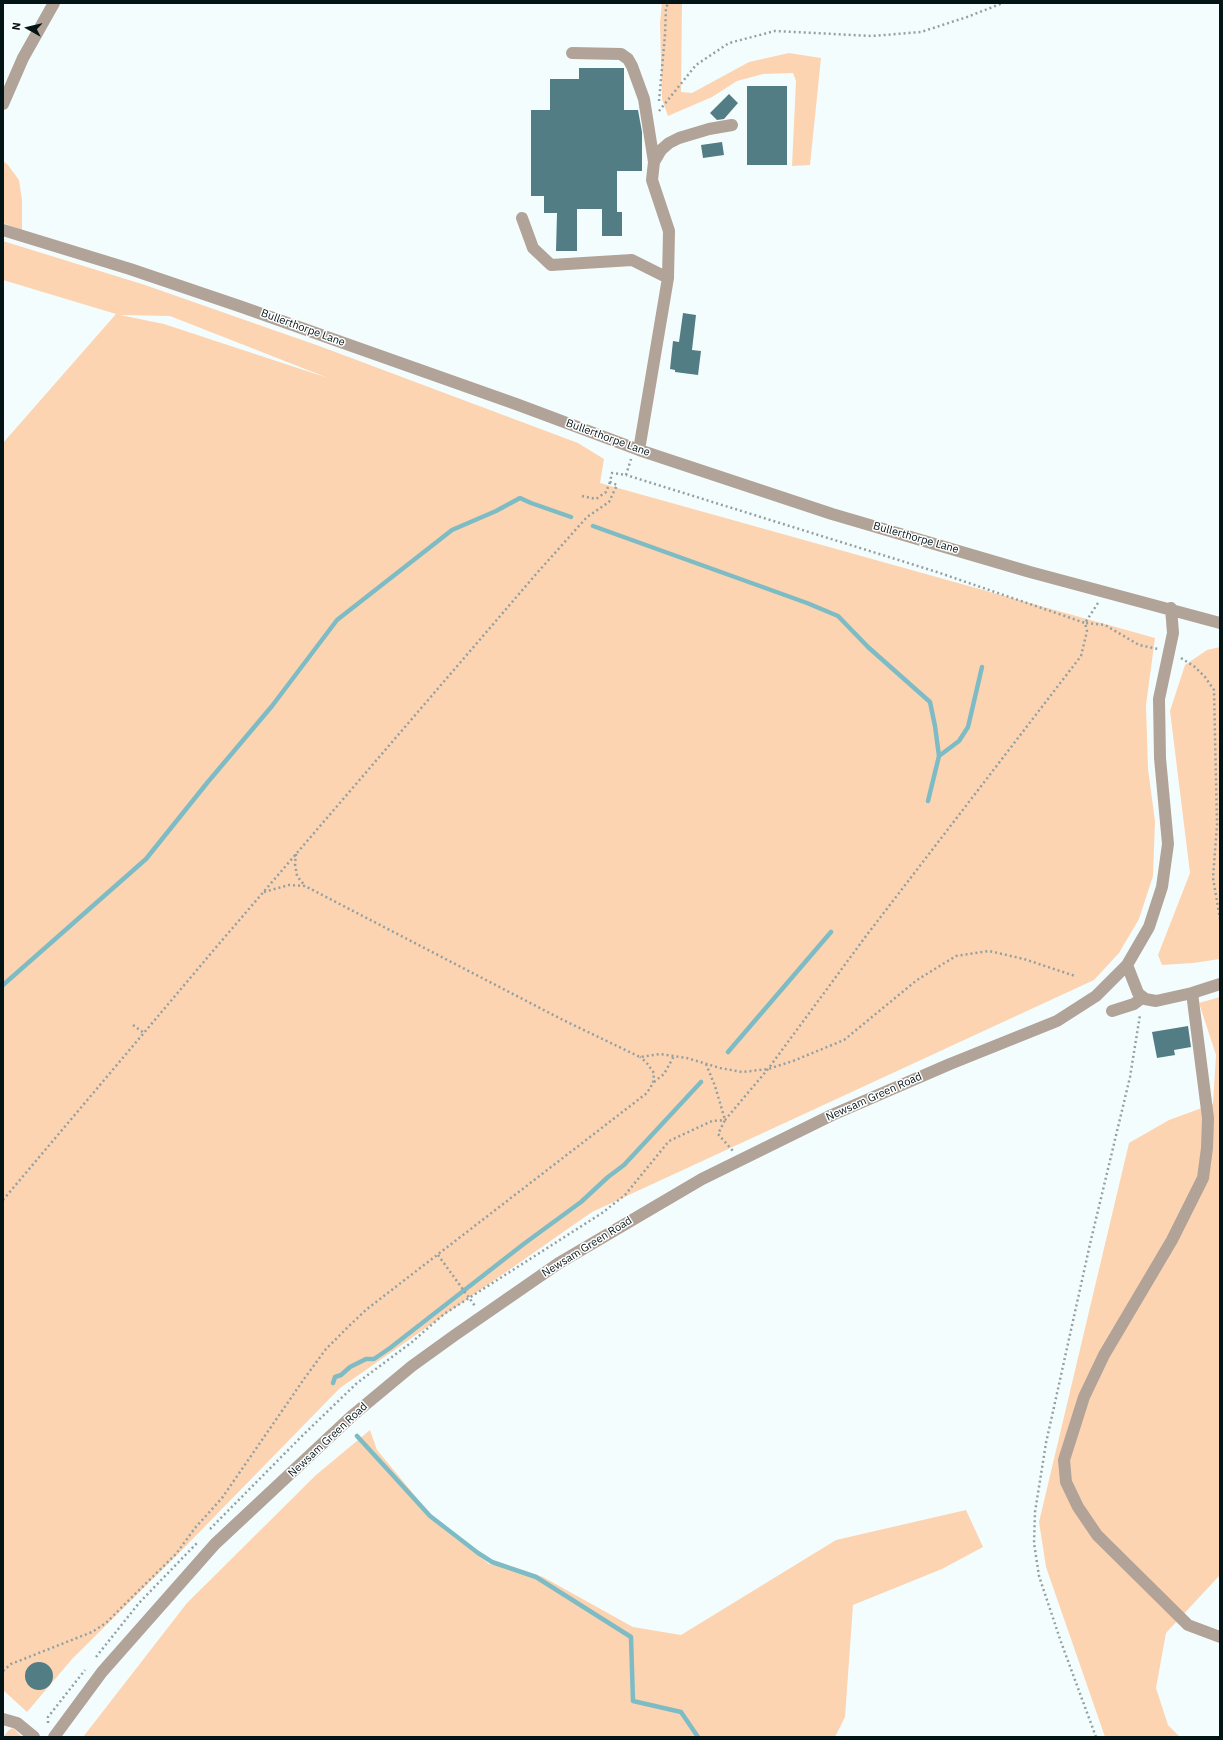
<!DOCTYPE html>
<style>
body{margin:0}
#map{position:relative;width:1223px;height:1740px;overflow:hidden;background:#f4fdfe;font-family:"IBM Plex Sans",sans-serif}
canvas{display:block}
.frame{position:absolute;inset:0;border:4px solid #031417;pointer-events:none}
.north{position:absolute;left:8px;top:8px;width:40px;height:40px;-webkit-text-stroke:3px #fff;paint-order:stroke;rotate:278deg;font-size:11px;font-weight:700;line-height:16px;text-align:center;color:#031417}
.north::after{content:'';display:block;margin:auto;width:14px;height:18px;background:#031417;clip-path:polygon(50% 0,100% 100%,50% 72%,0 100%)}
</style>
<div id="map">
<canvas width="1223" height="1740"></canvas>
<div class="frame"></div>
<div class="north">N</div>
</div>
<script>
const context = document.querySelector('canvas').getContext('2d');
context.lineJoin = 'round';
function paint(path, color) {
  context.fillStyle = color;
  context.fill(path, 'evenodd');
}
function poly(rows) {
  const path = new Path2D();
  for (const r of rows) {
    if (r.length === 3) {
      path.moveTo(r[0] + r[2], r[1]);
      path.arc(r[0], r[1], r[2], 0, 2 * Math.PI);
      continue;
    }
    path.moveTo(r[0], r[1]);
    for (let i = 2; i < r.length; i += 2) path.lineTo(r[i], r[i + 1]);
  }
  return path;
}
function stroke(path, color, width, dash) {
  context.strokeStyle = color;
  context.lineWidth = width;
  context.lineCap = dash ? 'butt' : 'round';
  context.setLineDash(dash || []);
  context.stroke(path);
}
function label(font, color, halo, rows, align = 'center') {
  context.font = font + ' "IBM Plex Sans",sans-serif';
  context.lineWidth = 3;
  context.setLineDash([]);
  context.textBaseline = 'middle';
  context.strokeStyle = halo;
  context.fillStyle = color;
  for (const [text, x, y, turn = 0] of rows) {
    context.save();
    context.translate(x, y);
    context.rotate((+turn || 0) * Math.PI / 180);
    context.textAlign = isNaN(turn) ? turn : align;
    if (halo) context.strokeText(text, 0, 0);
    context.fillText(text, 0, 0);
    context.restore();
  }
}
paint(poly([
 [662,3,682,3,681,92,692,93,749,62,789,53,821,58,810,165,792,166,796,81,793,73,763,74,737,81,712,97,668,116,662,99,660,23],
 [3,161,8,165,19,180,22,200,22,230,3,223],
 [3,241,145,285,322,347,578,443,604,459,600,483,1155,638,1146,705,1148,769,1155,821,1153,876,1139,919,1119,953,1094,980,592,1212,340,1388,179,1553,73,1658,27,1712,3,1690,3,443,116,314,3,280],
 [120,315,170,316,328,378,164,324],
 [1220,647,1220,959,1193,963,1162,965,1158,955,1190,873,1170,711,1185,665,1207,650],
 [1220,997,1220,1575,1166,1633,1156,1688,1168,1725,1180,1737,1105,1737,1046,1567,1039,1522,1129,1143,1169,1120,1213,1104,1216,1055,1199,1003],
 [370,1430,377,1450,442,1528,489,1564,523,1570,543,1577,633,1627,681,1635,836,1540,966,1510,983,1547,942,1569,853,1605,845,1717,835,1737,83,1737,187,1603,316,1475],
 [13,1728,22,1737,3,1737,9,1730]
]), '#fdd4b2');
stroke(poly([
 [593,526,807,603,838,616,868,647,930,702,935,726,939,756,928,801],
 [939,756,959,741,968,727,982,667],
 [3,985,146,859,207,783,272,706,337,620,452,530,496,511,520,498,531,503,571,517],
 [728,1052,831,932],
 [333,1383,335,1377,341,1375,350,1367,366,1359,374,1359,390,1348,525,1243,581,1202,608,1177,624,1165,701,1082],
 [357,1436,430,1516,478,1553,492,1562,536,1577,631,1637,633,1701,681,1712,698,1737]
]), '#7ebcc5', 4.5);
paint(poly([
 [579,68,624,68,624,110,638,110,642,132,642,171,617,171,617,212,622,212,622,236,602,236,602,209,577,209,577,251,556,251,557,213,544,213,544,196,531,196,531,110,550,110,550,79,579,79],
 [747,86,787,86,787,165,747,165],
 [729,94,738,103,724,119,717,120,710,113],
 [722,142,724,155,703,158,701,145],
 [683,313,696,315,692,350,701,351,698,375,675,372,675,370,670,369,673,341,679,342],
 [1188,1026,1191,1047,1174,1050,1175,1055,1157,1058,1152,1032],
 [39,1676,14]
]), '#527d84');
stroke(poly([
 [659,101,665,35,666,7,669,3],
 [659,111,696,65,729,43,775,31,872,36,921,32,967,17,1003,3],
 [582,496,596,499,606,492,610,482],
 [1098,603,1085,623,1105,625,1139,645,1158,649],
 [1181,658,1195,667,1205,677,1214,690,1217,825,1213,878,1220,919],
 [296,854,295,864,297,876,305,886],
 [264,892,289,885,305,886,563,1020,640,1057,660,1054,687,1058,720,1068,742,1072,768,1069,793,1061,844,1040,917,980,956,956,989,951,1024,959,1075,976],
 [133,1025,144,1033],
 [706,1064,715,1086,725,1120,718,1134,733,1151],
 [654,1082,664,1074,674,1056],
 [3,1200,218,945,537,573,587,517,609,502,617,485,610,482,612,473,626,475,631,459],
 [438,1255,475,1306],
 [210,1529,302,1436,357,1383,412,1342,444,1314,602,1213,625,1195,669,1141,712,1121,725,1120,768,1069,866,936,1081,656,1087,631,1085,623,937,572,626,475],
 [96,1657,139,1603,197,1543],
 [3,1671,11,1664,92,1632,106,1623,127,1602,176,1554,195,1528,222,1498,304,1379,326,1349,350,1325,367,1309,647,1093,653,1083,654,1073,646,1062,640,1057],
 [48,1723,48,1717,85,1670],
 [1096,1737,1061,1642,1039,1576,1034,1543,1035,1512,1046,1443,1090,1244,1130,1077,1140,1015]
]), '#93a0a1', 2.5, [2, 3]);
stroke(poly([
 [572,53,621,54,628,59,632,66,644,99,654,162],
 [3,104,23,58,54,3],
 [522,218,533,248,551,265,632,260,668,278],
 [3,230,130,269,242,307,516,404,639,450,832,514,1030,572,1220,623],
 [639,450,668,278,669,231,652,180,654,162,661,150,669,143,679,138,709,129,732,125],
 [1127,965,1138,993,1145,999,1156,1001,1192,993,1220,984],
 [1192,993,1208,1118,1207,1148,1203,1178,1172,1240,1104,1355,1084,1397,1064,1460,1066,1482,1078,1507,1097,1535,1188,1625,1220,1637],
 [1112,1011,1134,1004,1143,997],
 [3,1719,17,1723,34,1737],
 [54,1737,102,1672,215,1544,353,1415,412,1366,455,1335,559,1263,702,1179,832,1115,950,1064,1057,1021,1096,996,1127,965,1149,927,1162,887,1168,844,1160,758,1159,699,1173,633,1171,608]
]), '#b1a398', 12);
label('11px', '#031417', '#fff', [
 ["Bullerthorpe Lane",303,328,20],
 ["Bullerthorpe Lane",608,438,20],
 ["Bullerthorpe Lane",916,538,16],
 ["Newsam Green Road",874,1097,-24],
 ["Newsam Green Road",587,1247,-32],
 ["Newsam Green Road",328,1440,-43]
]);
</script>
